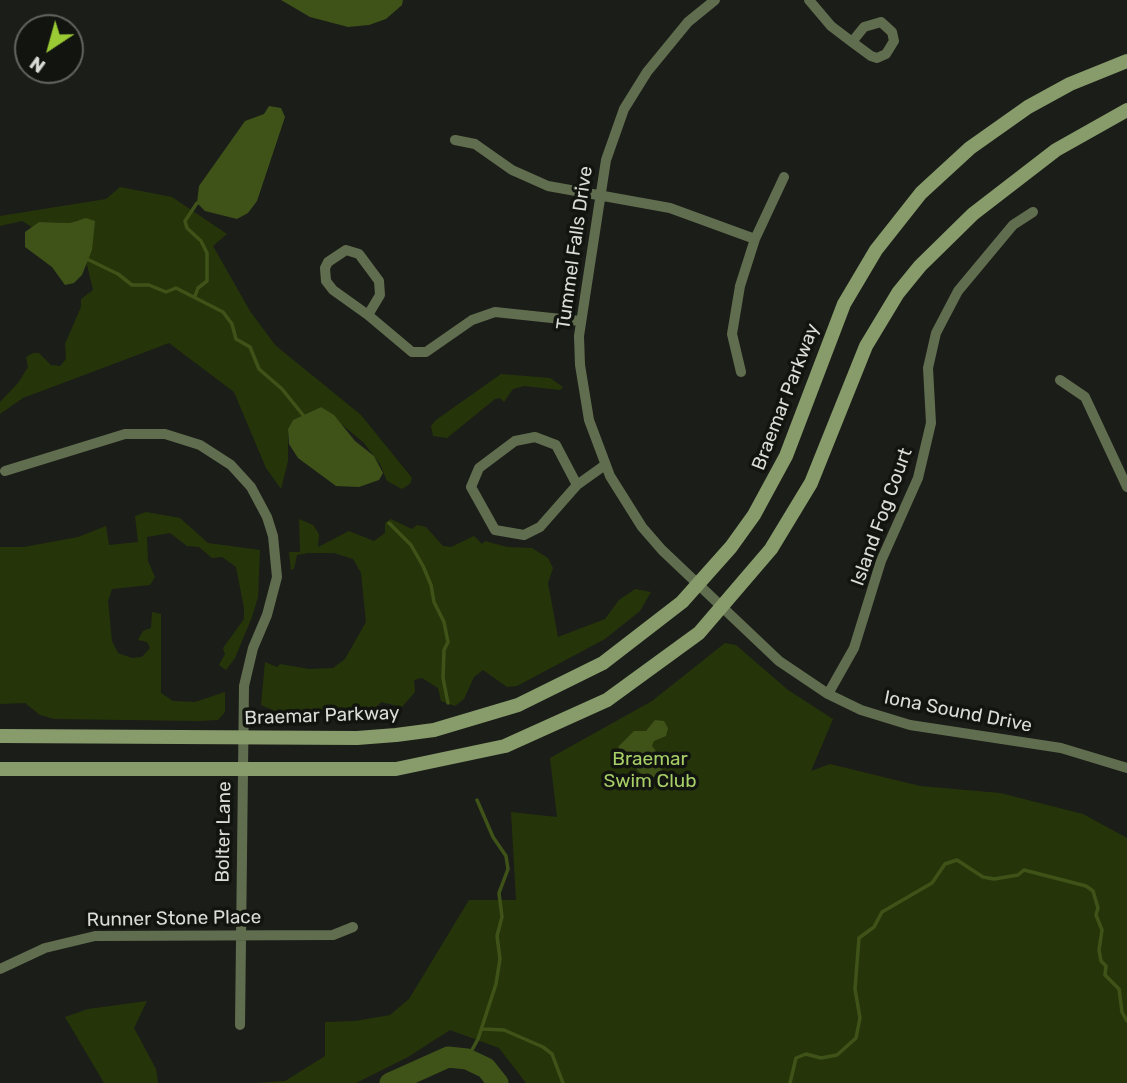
<!DOCTYPE html>
<style>
body{margin:0}
#map{position:relative;width:1127px;height:1083px;overflow:hidden;background:#1b1d18;font-family:Rubik,sans-serif}
canvas{display:block}
.north{position:absolute;left:14px;top:14px;width:70px;height:70px;box-sizing:border-box;background:#12140f;border:2px solid #62645f;border-radius:50%;rotate:216deg;font-size:19px;font-weight:700;line-height:28px;text-align:center;color:#dadcd8}
.north::after{content:'';display:block;margin:auto;width:24px;height:32px;background:#9acb34;clip-path:polygon(50% 0,100% 100%,50% 72%,0 100%)}
</style>
<div id="map">
<canvas width="1127" height="1083"></canvas>
<div class="north">N</div>
</div>
<script>
const context = document.querySelector('canvas').getContext('2d');
context.lineJoin = 'round';
function paint(path, color) {
  context.fillStyle = color;
  context.fill(path, 'evenodd');
}
function poly(rows) {
  const path = new Path2D();
  for (const r of rows) {
    path.moveTo(r[0], r[1]);
    for (let i = 2; i < r.length; i += 2) path.lineTo(r[i], r[i + 1]);
  }
  return path;
}
function stroke(path, color, width, dash) {
  context.strokeStyle = color;
  context.lineWidth = width;
  context.lineCap = dash ? 'butt' : 'round';
  context.setLineDash(dash || []);
  context.stroke(path);
}
function label(font, color, halo, rows, align = 'center') {
  context.font = font + ' Rubik,sans-serif';
  context.lineWidth = 7;
  context.setLineDash([]);
  context.textBaseline = 'middle';
  context.strokeStyle = halo;
  context.fillStyle = color;
  for (const [text, x, y, turn = 0] of rows) {
    context.save();
    context.translate(x, y);
    context.rotate((+turn || 0) * Math.PI / 180);
    context.textAlign = isNaN(turn) ? turn : align;
    if (halo) context.strokeText(text, 0, 0);
    context.fillText(text, 0, 0);
    context.restore();
  }
}
paint(poly([
 [120,187,172,197,227,234,213,246,250,311,275,345,361,415,412,478,410,484,402,489,387,481,380,464,364,443,321,407,293,420,288,429,288,461,281,489,266,468,234,392,169,343,23,398,0,414,0,402,18,383,28,367,26,357,33,353,39,353,51,365,60,366,66,359,65,344,81,307,81,299,93,290,86,261,92,250,78,220,71,223,39,222,32,227,22,221,0,226,0,216,106,199],
 [501,374,550,378,563,387,560,390,524,386,513,389,504,402,500,398,495,399,447,438,433,436,431,426,436,420],
 [146,512,180,518,208,543,260,550,258,597,252,617,235,658,226,670,219,665,225,654,223,648,244,619,244,608,236,567,222,557,212,558,199,547,187,546,170,533,147,537,148,561,155,577,150,585,112,589,108,601,112,641,118,653,132,658,142,657,150,648,147,642,138,640,143,631,151,628,152,612,161,614,161,693,173,701,195,702,225,692,225,712,218,720,199,721,54,719,40,715,25,703,0,704,0,547,24,547,78,537,106,526,109,545,138,542,135,516],
 [299,519,313,525,319,534,318,547,349,531,374,541,385,533,385,523,391,519,412,529,417,525,426,527,443,546,451,547,474,536,482,544,485,541,507,547,532,548,548,558,553,568,548,583,558,637,605,619,619,600,635,589,651,592,640,611,605,639,517,686,507,687,483,670,474,677,464,699,455,706,441,701,438,688,422,678,414,680,415,692,402,707,381,702,372,712,329,709,318,716,282,714,261,705,265,662,277,667,280,664,309,669,333,668,345,659,366,622,361,573,353,559,334,553,308,553,297,555,294,569,291,570,289,552,300,552],
 [725,643,736,645,788,690,833,719,811,771,830,764,920,786,1000,793,1083,814,1127,838,1127,1083,526,1083,499,1048,450,1030,408,1057,356,1083,255,1083,285,1081,325,1056,325,1022,355,1021,390,1015,409,999,469,900,516,900,511,812,557,817,550,758,652,701],
 [147,1001,134,1028,156,1069,158,1083,104,1083,65,1017,88,1009]
]), '#263509');
paint(poly([
 [281,0,403,0,402,5,386,19,369,25,348,27,310,17],
 [269,106,281,108,285,117,257,201,248,213,237,219,205,211,197,203,199,186,245,121,264,114],
 [86,218,95,221,92,250,82,275,74,283,65,285,52,267,25,247,25,232,39,222,70,223],
 [321,407,334,415,355,441,374,456,383,473,379,480,359,487,336,486,298,458,289,444,288,429,293,420],
 [655,720,664,721,668,728,666,736,654,741,652,746,662,759,663,768,659,775,650,778,641,774,618,747,634,731,646,731]
]), '#3f5319');
stroke(poly([
 [87,259,118,274,132,285,149,285,166,292,176,288,223,312,232,324,236,339,250,347,259,369,282,389,303,415],
 [195,296,198,288,207,281,207,253,201,241,187,228,185,221,197,203],
 [389,523,411,545,423,566,431,585,434,602,444,622,448,642,444,650,443,678,448,703],
 [483,1029,504,1030,543,1047,552,1054,563,1083],
 [467,1059,478,1039,496,984,500,959,497,936,502,917,499,893,508,869,506,856,493,837,477,800],
 [790,1083,796,1058,806,1054,821,1058,837,1055,856,1038,860,1018,855,989,859,938,874,927,882,912,932,883,945,864,957,860,983,877,994,879,1018,875,1024,870,1086,886,1093,891,1098,908,1096,915,1102,930,1099,950,1101,961,1106,966,1105,975,1119,989,1122,1012,1127,1021]
]), '#3f5319', 3.5);
stroke(poly([
 [390,1083,448,1057,467,1059,486,1068,498,1083]
]), '#3f5319', 21);
stroke(poly([
 [715,0,688,22,647,72,624,109,606,160,579,336,580,365,589,420,610,476,642,527,662,550,779,661,828,694,861,710,910,725,1061,748,1127,768],
 [809,0,831,26,852,42,871,56,877,58,886,54,894,41,892,32,881,22,864,27,852,42],
 [455,140,475,144,512,170,548,186,670,208,755,239],
 [368,315,333,290,326,281,325,268,328,262,346,250,359,254,379,281,380,295,368,315,412,352,426,352,472,320,495,312,580,321],
 [741,372,732,334,740,286,755,239,784,177],
 [1060,380,1085,397,1127,487],
 [5,471,125,434,165,434,200,445,231,465,251,487,267,517,273,536,277,577,267,615,253,648,244,686,240,1025],
 [577,485,556,445,535,437,515,441,479,468,471,487,495,530,524,535,540,527,577,485,605,465],
 [828,694,854,648,881,561,918,478,931,423,928,368,936,333,958,291,1013,225,1033,212],
 [0,969,45,948,95,936,333,935,353,927]
]), '#616d4f', 10);
stroke(poly([
 [0,736,357,738,396,735,434,730,518,705,603,663,682,602,731,547,754,515,786,456,844,304,876,250,921,193,970,148,1028,107,1070,84,1127,61],
 [0,769,396,769,505,746,607,700,699,633,771,549,811,483,866,346,898,293,920,266,973,214,1056,150,1127,110]
]), '#889c6b', 14);
label('19px', '#dadcd8', '#12140f', [
 ["Tummel Falls Drive",575,248,-82],
 ["Braemar Parkway",786,397,-69],
 ["Island Fog Court",882,517,-70],
 ["Iona Sound Drive",958,712,11],
 ["Braemar Parkway",322,716,-2],
 ["Bolter Lane",224,832,-89],
 ["Runner Stone Place",174,919,-1]
]);
label('19px', '#a7ce67', '#12140f', [
 ["Braemar",650,760],
 ["Swim Club",650,782]
]);
</script>
